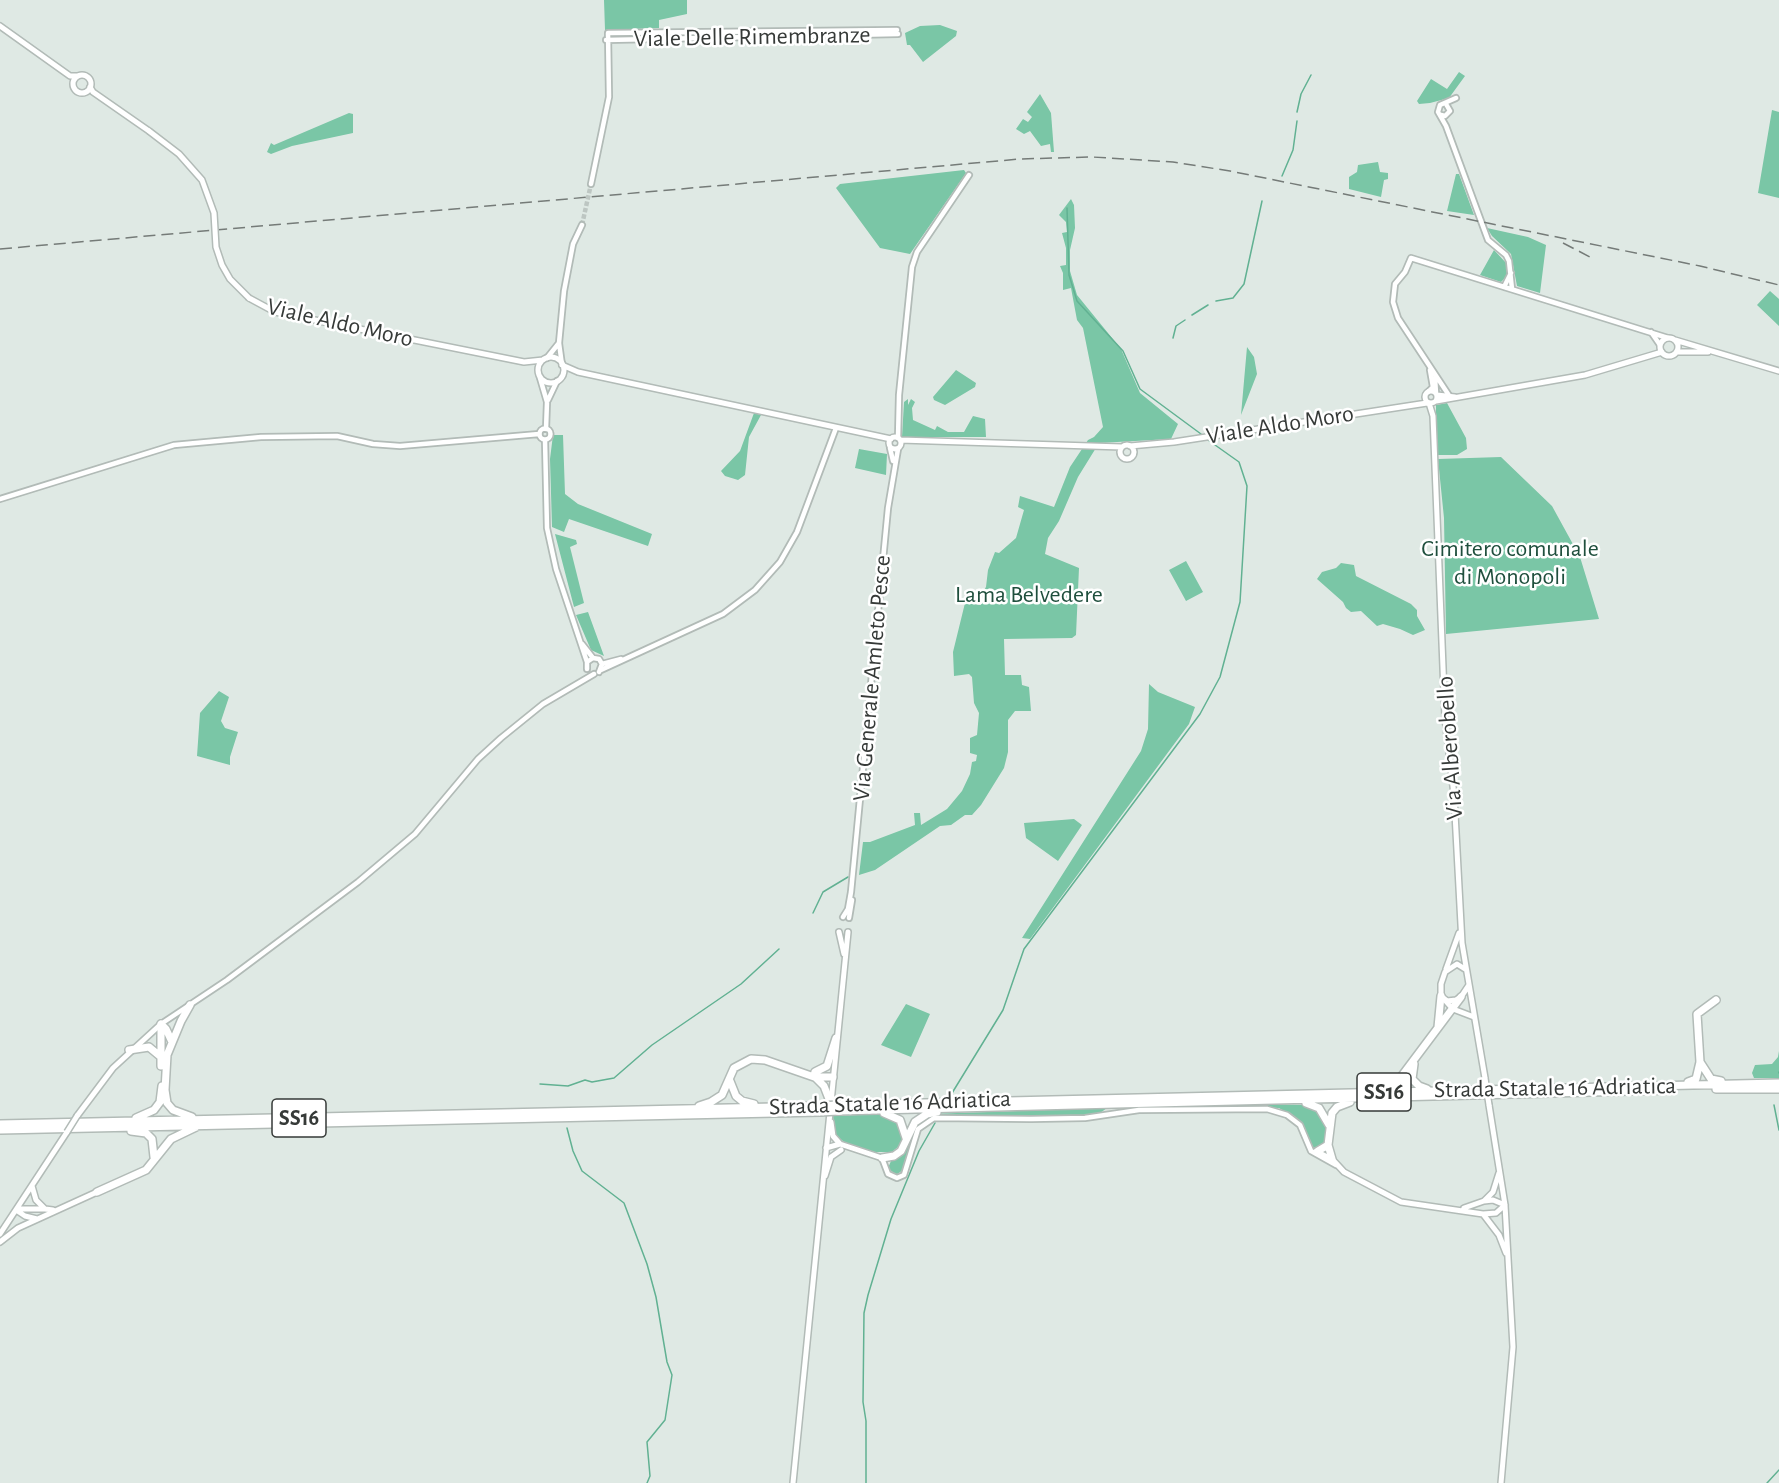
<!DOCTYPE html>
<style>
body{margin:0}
canvas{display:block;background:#dfe9e4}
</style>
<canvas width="1779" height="1483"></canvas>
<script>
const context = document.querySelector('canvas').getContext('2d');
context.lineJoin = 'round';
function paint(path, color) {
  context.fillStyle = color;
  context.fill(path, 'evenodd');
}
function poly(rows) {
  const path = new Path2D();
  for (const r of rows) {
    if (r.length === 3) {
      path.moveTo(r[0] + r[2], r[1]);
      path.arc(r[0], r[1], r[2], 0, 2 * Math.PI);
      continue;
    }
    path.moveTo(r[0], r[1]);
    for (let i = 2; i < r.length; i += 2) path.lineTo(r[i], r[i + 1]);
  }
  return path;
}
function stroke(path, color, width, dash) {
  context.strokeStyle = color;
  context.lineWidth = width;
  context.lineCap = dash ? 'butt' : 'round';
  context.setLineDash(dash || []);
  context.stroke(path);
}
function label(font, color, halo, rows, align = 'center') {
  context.font = font + ' "Alegreya Sans",sans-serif';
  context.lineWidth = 5;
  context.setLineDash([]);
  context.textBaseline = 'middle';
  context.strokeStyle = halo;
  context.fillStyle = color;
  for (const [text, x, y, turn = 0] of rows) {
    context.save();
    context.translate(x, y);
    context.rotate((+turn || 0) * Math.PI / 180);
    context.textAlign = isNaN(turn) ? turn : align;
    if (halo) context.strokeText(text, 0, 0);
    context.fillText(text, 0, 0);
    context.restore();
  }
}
paint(poly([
 [604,0,687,0,687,14,659,20,659,28,605,30],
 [940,25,957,31,956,36,923,62,910,45,907,45,905,33,920,26],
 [1459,72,1465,76,1449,98,1430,103,1419,104,1417,101,1431,79,1447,89],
 [1040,94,1051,113,1054,152,1051,152,1050,144,1041,146,1030,131,1024,134,1016,129,1023,119,1028,122,1032,117,1027,112],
 [1772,110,1779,112,1779,198,1758,193],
 [349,113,353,114,353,133,292,146,271,154,267,152,271,143,274,145],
 [1378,162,1380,172,1388,173,1388,179,1384,180,1381,197,1349,189,1349,177,1357,172,1358,165],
 [964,170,966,173,910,254,880,248,836,188,840,184],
 [1456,174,1459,174,1474,215,1447,211],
 [1071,199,1074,205,1075,228,1070,250,1070,271,1077,295,1121,349,1140,393,1178,424,1171,439,1099,443,1078,477,1059,521,1048,538,1045,554,1079,568,1076,635,1072,638,1004,639,1005,675,1021,675,1022,685,1029,687,1031,711,1015,711,1008,720,1008,752,1004,768,981,805,972,815,965,815,951,825,940,826,875,870,859,875,863,842,870,842,915,825,914,813,920,813,921,825,947,809,962,791,970,774,972,762,976,761,977,755,970,753,970,738,977,735,979,713,974,703,972,677,969,674,954,676,953,652,965,603,981,605,980,596,986,587,988,570,995,552,999,553,1016,538,1024,510,1018,507,1020,496,1054,507,1070,467,1088,440,1094,437,1103,427,1083,328,1077,320,1071,288,1063,290,1063,273,1060,266,1066,265,1066,248,1062,233,1067,232,1066,222,1059,215],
 [1487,228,1528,237,1546,245,1540,293,1517,286,1511,254,1492,236],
 [1494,250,1508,265,1508,275,1501,282,1480,275],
 [1770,291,1779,299,1779,326,1757,305],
 [1247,347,1254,357,1257,374,1241,415],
 [956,370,976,383,975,387,945,405,934,400,933,397],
 [908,399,908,405,911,399,915,402,912,408,913,420,935,430,937,426,948,432,964,432,973,416,985,419,986,437,902,437,904,402],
 [1447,403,1466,438,1467,449,1457,455,1436,455,1436,405],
 [754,413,761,415,749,437,745,475,738,480,725,476,721,471,740,451],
 [553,435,563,435,565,494,578,504,652,534,648,546,569,519,564,532,552,527,550,459],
 [859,449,887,454,886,475,855,468],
 [1501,457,1552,506,1580,557,1599,619,1446,634,1444,518,1438,459],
 [555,534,576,540,577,544,570,547,584,603,574,607],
 [1186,561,1203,592,1186,601,1169,570],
 [1341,563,1354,565,1356,576,1411,604,1417,610,1417,616,1425,630,1413,635,1400,629,1383,624,1377,626,1361,611,1351,612,1346,608,1343,602,1317,579,1322,572,1336,568],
 [588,612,604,656,591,650,576,615],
 [1149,684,1158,692,1195,707,1189,724,1030,939,1022,938,1141,751,1148,729],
 [219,691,229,697,221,721,225,728,238,732,230,757,230,765,197,756,200,713],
 [1074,819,1082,825,1058,861,1026,838,1024,823],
 [906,1004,930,1014,911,1057,881,1045],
 [1779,1051,1779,1078,1754,1078,1752,1073,1755,1065,1772,1064,1778,1057],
 [1246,1104,1313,1105,1325,1120,1325,1144,1314,1149,1300,1121,1279,1108,1201,1105],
 [1107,1108,1100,1113,1083,1115,930,1116,915,1128,903,1170,896,1175,888,1168,891,1161,904,1151,915,1123,927,1114],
 [883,1114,899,1122,903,1137,899,1146,892,1152,874,1152,847,1144,835,1135,833,1116]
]), '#7ac6a6');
stroke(poly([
 [1297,112,1301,94,1311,75],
 [1282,176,1293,150,1297,121],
 [1067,208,1069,275,1077,301,1123,351,1140,389,1201,434],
 [1216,301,1233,298,1244,284,1262,201],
 [1192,315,1208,305],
 [1173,338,1176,326,1185,320],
 [813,913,823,892,848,877],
 [1779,1073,1779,1072],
 [540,1084,568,1086,585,1080,592,1082,614,1078,652,1045,741,984,779,949],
 [949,1098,1003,1010,1024,949,1200,714,1220,677,1240,602,1247,486,1239,462,1208,440],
 [1774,1105,1779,1130],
 [567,1128,573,1151,582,1171,624,1203,647,1264,656,1297,667,1362,672,1375,665,1420,647,1442,650,1476,647,1483],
 [866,1483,866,1421,863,1402,864,1313,868,1295,891,1219,919,1151,935,1123],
 [1767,1483,1779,1470]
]), '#61b192', 1.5);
stroke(poly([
 [582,225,591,184]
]), '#bdc6c2', 4.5, [4.5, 2]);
const minor = poly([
 [606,40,898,34],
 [1456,98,1440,105,1438,112,1446,126,1488,240,1506,255,1509,261,1512,289],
 [1441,115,1445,116,1450,111,1446,104],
 [591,184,609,97,608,33,897,30],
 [1504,287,1511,273],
 [1651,332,1660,345],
 [547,358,559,343],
 [562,365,559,343,564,291,573,244,582,225],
 [540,378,547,402,546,429],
 [1435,378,1436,393],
 [1428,392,1433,387,1430,370],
 [1450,397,1398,318,1393,302,1395,284,1405,272,1411,258,1668,338],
 [548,400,557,381],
 [545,434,5.5],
 [898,438,899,395,912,267,917,252,969,175],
 [545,440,547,528,556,569,587,662,587,669],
 [890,448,893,461],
 [0,499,174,445,261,437,337,436,373,444,400,446,539,434],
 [582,644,593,658],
 [587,662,593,658,599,659,602,664,599,672],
 [602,664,621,659],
 [601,670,723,614,755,590,780,562,797,532,836,428],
 [843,917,848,909,851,892,888,508,898,449],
 [849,918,852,900],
 [161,1024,227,980,358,882,415,834,478,759,501,738,543,704,594,674],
 [1316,1151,1332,1159],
 [882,1158,888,1174,897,1178,904,1175,918,1129,934,1118,1031,1119,1085,1118,1139,1110,1267,1109,1287,1115,1300,1125,1311,1151,1336,1165]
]);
const major = poly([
 [0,26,70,76,78,76],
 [82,84,9],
 [90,87,93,92,149,131],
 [249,298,275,312,524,362,543,360],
 [1669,347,9],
 [1675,340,1779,371],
 [1677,352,1708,352],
 [551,370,13],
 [562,365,578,372,891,439],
 [1431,397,6],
 [1437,395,1455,397],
 [1436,401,1585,375,1662,352],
 [1429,403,1433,416,1445,718,1454,795,1462,943,1485,1078],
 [895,443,6],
 [900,440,1122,447],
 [1127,452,7],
 [1130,446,1174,442,1427,403],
 [839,932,844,954],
 [1446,969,1459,933],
 [1465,969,1457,964,1445,972,1441,984,1441,996,1447,1001,1456,1000,1461,997,1469,985],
 [1444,999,1453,1009,1474,1017],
 [1489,1105,1505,1205,1513,1347,1501,1483],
 [77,1116,113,1068,161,1024],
 [831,1122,833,1136,840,1144],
 [826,1148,840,1144,882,1158],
 [1332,1159,1344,1172,1401,1202,1483,1214,1499,1235,1506,1253],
 [825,1176,831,1157,841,1150],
 [32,1186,36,1200,45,1209,53,1210],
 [1464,1208,1484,1201,1493,1192,1499,1173],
 [17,1209,45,1209],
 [16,1210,25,1216,37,1219],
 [1483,1214,1496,1213,1505,1205,1493,1200,1484,1201],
 [0,1234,67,1132],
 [0,1242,18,1228,97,1192],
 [793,1483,848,932]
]);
const highway = poly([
 [190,1005,181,1021,167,1055,165,1090,167,1103,173,1110,192,1117],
 [161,1024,161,1057],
 [161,1024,166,1029,172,1042],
 [1438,1027,1441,996],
 [129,1050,149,1047,161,1057,161,1066],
 [1700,1062,1711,1079,1721,1081],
 [1414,1064,1412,1079,1419,1086,1427,1089],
 [815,1072,827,1066,836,1038],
 [816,1078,824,1086,831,1104],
 [730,1081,736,1096,742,1101,754,1104],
 [1688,1082,1696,1079,1700,1062,1697,1014,1716,1000],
 [1371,1089,1401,1077,1461,997],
 [1716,1089,1779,1089],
 [1306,1103,1319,1108,1329,1125],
 [838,1105,1779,1083],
 [699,1106,711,1102,722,1095,734,1068,751,1059,765,1060,814,1077,833,1077],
 [838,1111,1671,1090],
 [884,1113,900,1120,906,1138],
 [136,1118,154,1110,160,1102,162,1086],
 [0,1124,820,1106],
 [0,1130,820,1112],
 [131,1131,146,1133,152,1139,154,1157],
 [1318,1151,1328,1145],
 [882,1158,894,1156,901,1151,915,1122,927,1114,937,1112],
 [1332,1159,1328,1145,1332,1113,1337,1107,1350,1102],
 [97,1192,146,1170,171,1139,196,1127]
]);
stroke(minor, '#b2bbb7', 8);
stroke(major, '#b2bbb7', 8);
stroke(highway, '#b2bbb7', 10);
stroke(minor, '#fff', 4.5);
stroke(major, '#fff', 5);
stroke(highway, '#fff', 7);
stroke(poly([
 [1563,243,1590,257],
 [0,249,1020,159,1092,157,1173,162,1230,171,1700,266,1779,285]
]), '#757b78', 1.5, [12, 6]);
const majorBridge = poly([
 [149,131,179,154,202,180,214,213,216,247,222,265,230,279,249,298],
 [1485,1078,1489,1105],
 [67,1132,77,1116]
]);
const highwayBridge = poly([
 [820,1106,838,1105],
 [820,1112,838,1111]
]);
stroke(majorBridge, '#b2bbb7', 8, []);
stroke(highwayBridge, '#b2bbb7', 10, []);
stroke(majorBridge, '#fff', 5);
stroke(highwayBridge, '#fff', 7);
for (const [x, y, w] of [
 [1384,1092,54],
 [299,1118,54]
]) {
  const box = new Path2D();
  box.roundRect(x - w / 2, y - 19, w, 38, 4.5);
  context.fillStyle = '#fff';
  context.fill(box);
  stroke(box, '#363a38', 1.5);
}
label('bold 22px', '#363a38', null, [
 ["SS16",1384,1092],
 ["SS16",299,1118]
]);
label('24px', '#363a38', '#fff', [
 ["Viale Delle Rimembranze",752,37,-1],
 ["Viale Aldo Moro",340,323,13],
 ["Viale Aldo Moro",1280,425,-9],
 ["Via Generale Amleto Pesce",872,678,-85],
 ["Via Alberobello",1450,748,-94],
 ["Strada Statale 16 Adriatica",1555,1088,-1],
 ["Strada Statale 16 Adriatica",890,1103,-2]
]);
label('24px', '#1f4f3d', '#fff', [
 ["Cimitero comunale",1510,549],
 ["di Monopoli",1510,577],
 ["Lama Belvedere",1029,595]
]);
</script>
